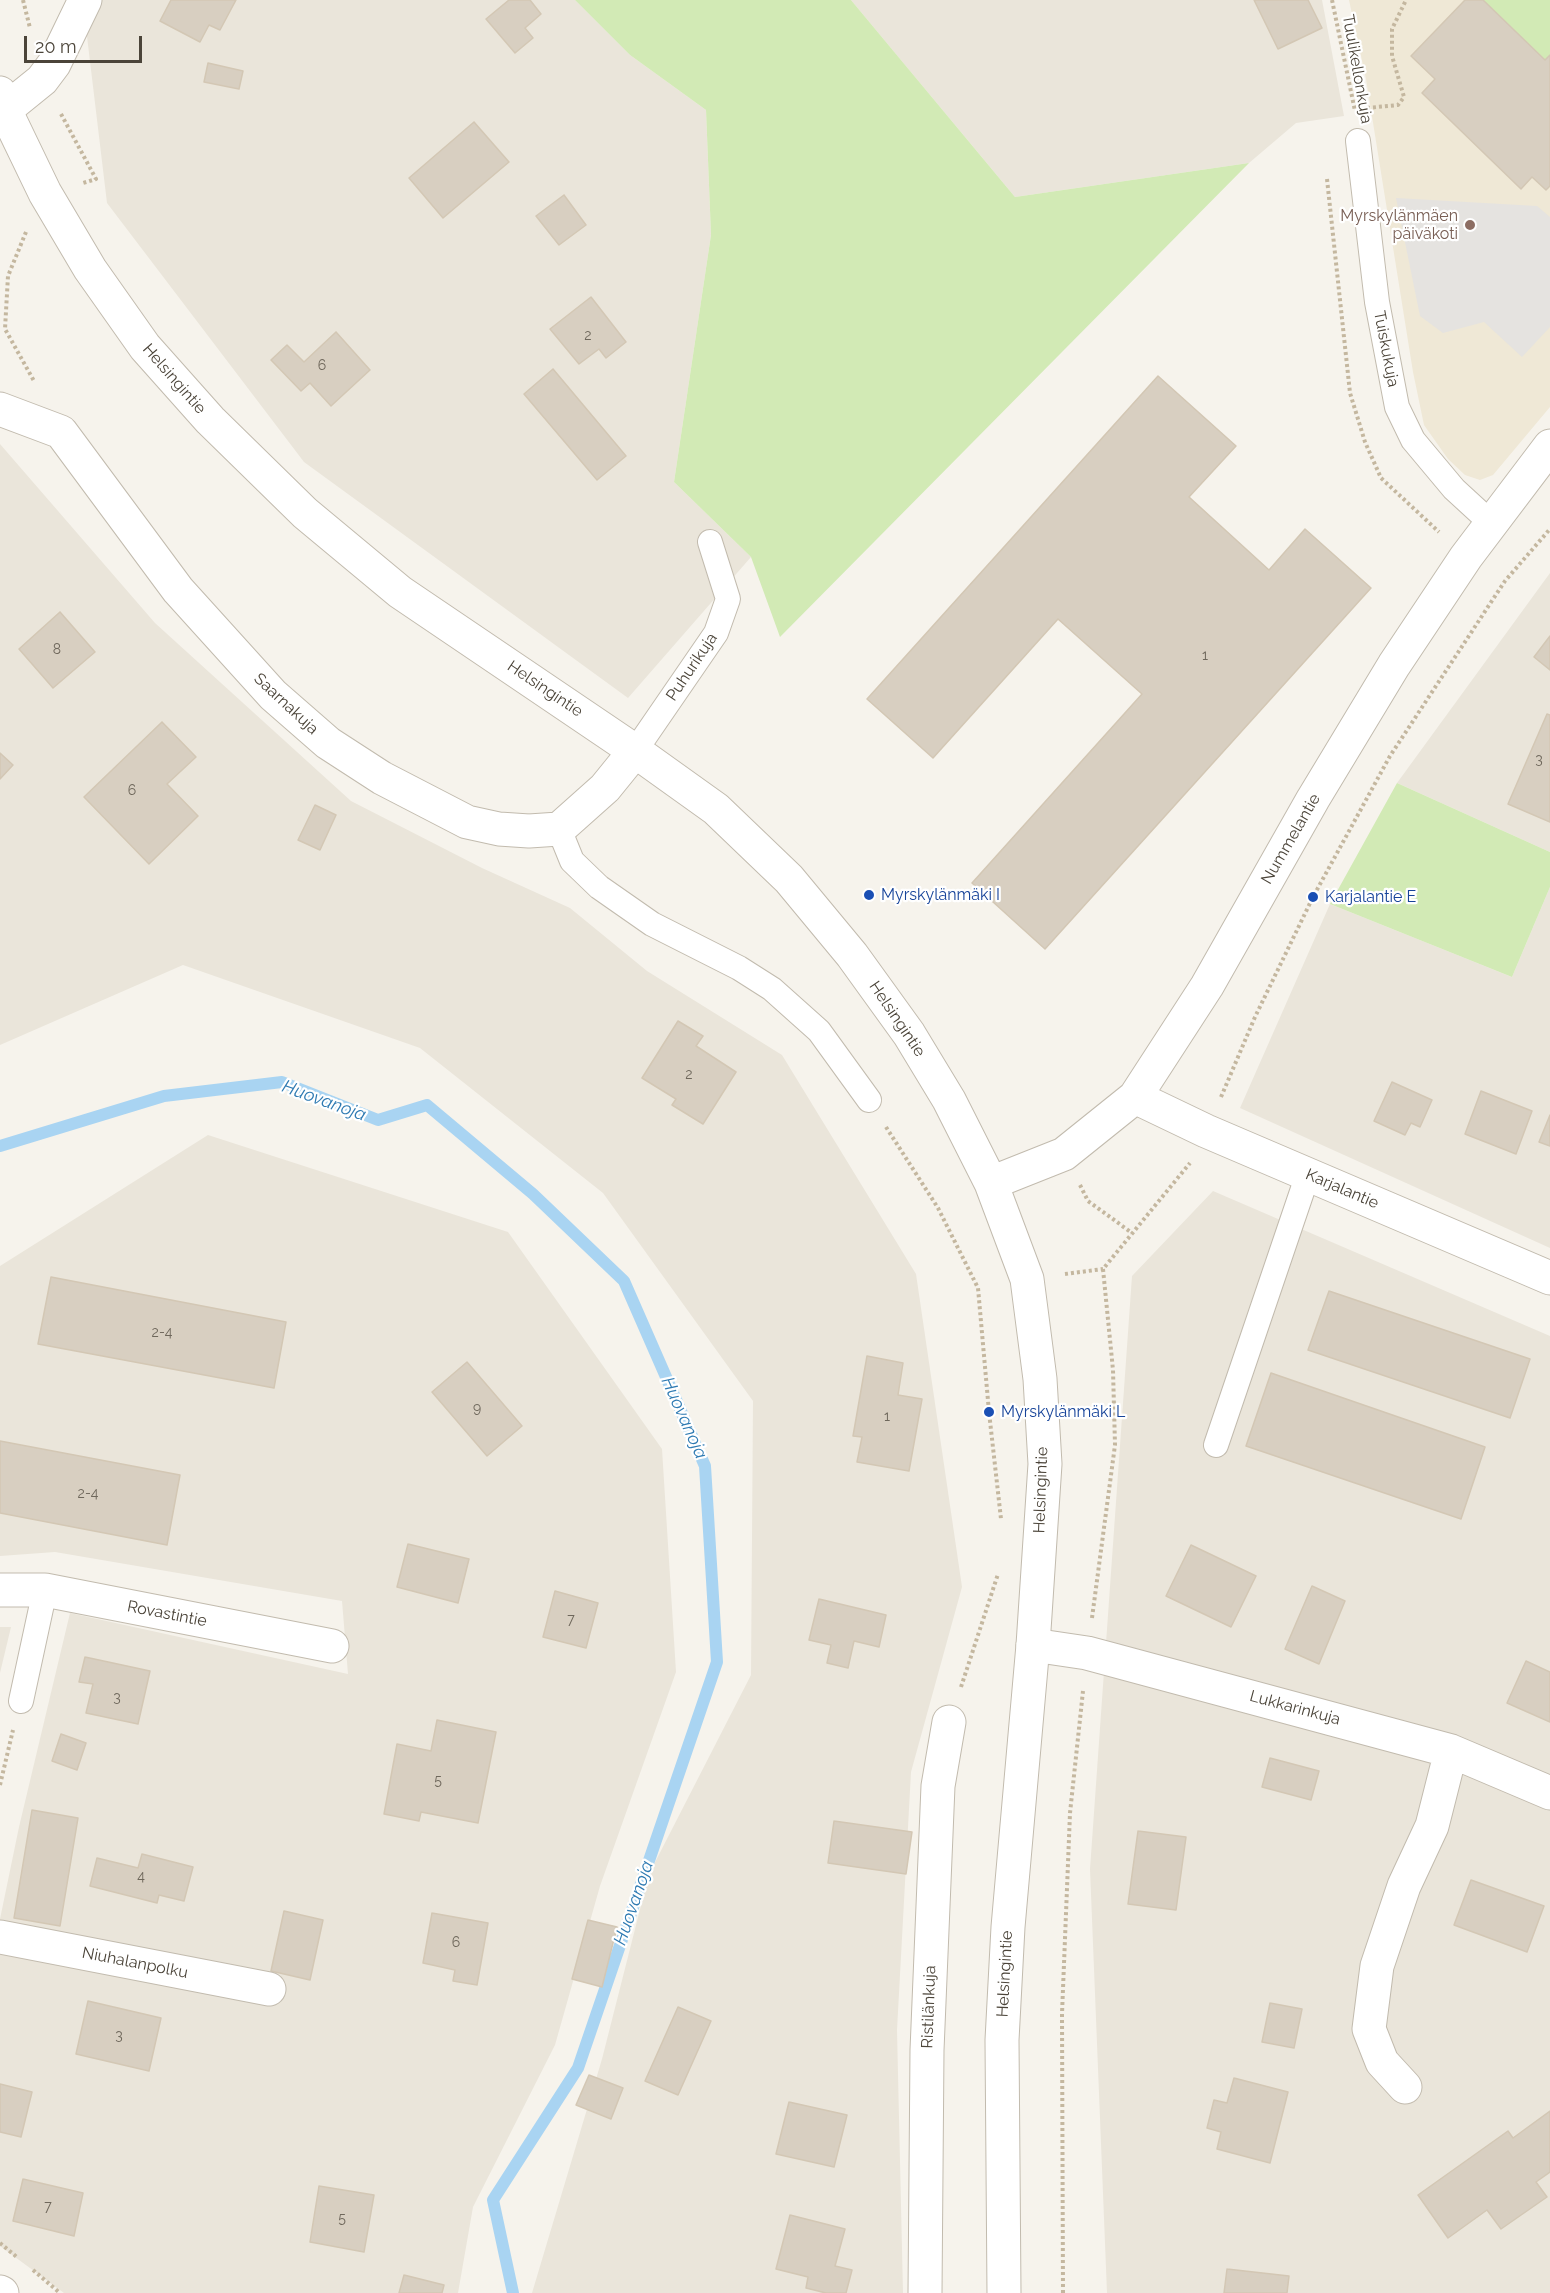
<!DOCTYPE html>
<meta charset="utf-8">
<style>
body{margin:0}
#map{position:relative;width:1550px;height:2293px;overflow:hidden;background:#f6f3ec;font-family:Raleway,sans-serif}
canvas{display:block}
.scale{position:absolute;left:24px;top:36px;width:118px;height:27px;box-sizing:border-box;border:3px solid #4b4439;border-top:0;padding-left:8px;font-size:18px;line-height:21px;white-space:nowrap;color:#4b4439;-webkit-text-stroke:4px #fff;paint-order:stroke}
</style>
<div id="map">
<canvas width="1550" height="2293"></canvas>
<div class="scale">20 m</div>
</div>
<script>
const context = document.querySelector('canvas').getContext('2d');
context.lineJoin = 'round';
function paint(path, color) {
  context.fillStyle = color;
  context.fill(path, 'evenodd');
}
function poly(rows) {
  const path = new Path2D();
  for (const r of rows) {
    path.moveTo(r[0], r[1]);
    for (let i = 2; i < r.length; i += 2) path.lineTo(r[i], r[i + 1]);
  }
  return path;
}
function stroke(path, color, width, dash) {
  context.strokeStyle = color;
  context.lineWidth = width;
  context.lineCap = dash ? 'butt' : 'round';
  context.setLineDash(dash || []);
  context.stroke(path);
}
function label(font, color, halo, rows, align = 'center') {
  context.font = font + ' Raleway,sans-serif';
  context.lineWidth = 4.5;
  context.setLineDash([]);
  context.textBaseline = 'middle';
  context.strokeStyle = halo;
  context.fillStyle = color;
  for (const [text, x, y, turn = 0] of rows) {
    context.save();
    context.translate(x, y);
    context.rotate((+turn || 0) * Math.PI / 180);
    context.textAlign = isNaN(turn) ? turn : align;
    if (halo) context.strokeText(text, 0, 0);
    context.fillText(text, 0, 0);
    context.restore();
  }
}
paint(poly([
 [101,0,575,0,630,55,706,110,711,235,674,482,751,557,628,698,304,462,107,203,86,28],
 [851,0,1322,0,1344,116,1296,123,1249,163,1015,197],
 [0,444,155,623,351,801,482,868,570,908,647,971,782,1055,916,1274,962,1587,911,1772,897,2030,903,2293,532,2293,602,2059,649,1874,751,1675,753,1401,603,1193,420,1048,183,965,0,1045],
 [1550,573,1550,852,1397,783],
 [1550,887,1550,1248,1240,1108,1330,904,1512,977],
 [208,1135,508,1232,662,1449,676,1672,600,1886,555,2045,473,2207,458,2293,64,2293,0,2246,0,1919,19,1827,70,1613,348,1674,342,1601,55,1552,0,1556,0,1266],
 [1213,1191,1550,1336,1550,2293,1107,2293,1090,1869,1132,1276],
 [0,1627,11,1627,0,1673]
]), '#eae5da');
paint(poly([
 [1349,0,1550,0,1550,407,1493,475,1480,480,1465,475,1448,459,1424,425,1413,372,1366,79]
]), '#efe8d6');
paint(poly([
 [575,0,851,0,1015,197,1249,163,780,637,751,557,674,482,711,235,706,110,630,55],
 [1483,0,1550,0,1550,55,1545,60],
 [1397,783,1550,852,1550,887,1512,977,1330,904]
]), '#d2eab5');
paint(poly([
 [1396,198,1537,206,1550,217,1550,327,1522,357,1484,322,1443,333,1420,316]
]), '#e5e3e0');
stroke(poly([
 [0,1146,164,1096,282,1082,378,1120,427,1105,533,1194,624,1281,705,1466,717,1662,578,2068,493,2200,513,2293]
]), '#a9d4f2', 12);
const building = poly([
 [171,0,236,0,220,30,209,25,200,42,160,21,171,0],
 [509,0,530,0,541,14,525,28,533,38,515,53,486,19,509,0],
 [1254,0,1308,0,1322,28,1278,49,1254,0],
 [1465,0,1483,0,1545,60,1550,55,1550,186,1546,190,1532,177,1521,189,1422,93,1435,79,1411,56,1465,0],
 [208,63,243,71,239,89,204,82,208,63],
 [474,122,509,162,443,218,409,178,474,122],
 [564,195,586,225,559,245,536,216,564,195],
 [591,297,626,342,606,358,599,349,579,364,550,329,591,297],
 [336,332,370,370,331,406,310,383,301,391,271,360,287,345,304,362,336,332],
 [553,369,626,456,597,480,524,394,553,369],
 [1158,376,1236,446,1189,497,1269,570,1305,529,1371,588,1045,949,972,883,1142,694,1058,619,933,758,867,699,1158,376],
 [60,612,95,652,53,688,19,649,60,612],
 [1550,636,1550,670,1534,657,1550,636],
 [1547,714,1550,715,1550,822,1508,804,1547,714],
 [162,722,196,757,167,784,198,816,149,864,84,797,162,722],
 [0,753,13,765,0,779,0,753],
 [315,805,336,815,320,850,298,840,315,805],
 [678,1021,703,1036,696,1046,736,1072,703,1124,672,1105,676,1099,642,1078,678,1021],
 [1392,1082,1432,1100,1420,1127,1411,1123,1405,1135,1374,1121,1392,1082],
 [1481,1091,1532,1111,1516,1154,1465,1134,1481,1091],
 [1550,1115,1550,1146,1539,1142,1550,1115],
 [51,1277,286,1322,274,1388,38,1344,51,1277],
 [1329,1291,1530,1359,1510,1418,1308,1350,1329,1291],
 [867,1356,903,1363,898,1395,922,1399,909,1471,857,1462,862,1437,853,1436,867,1356],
 [467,1362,522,1426,487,1456,432,1392,467,1362],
 [1271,1373,1485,1447,1461,1519,1246,1446,1271,1373],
 [0,1441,180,1475,167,1545,0,1513,0,1441],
 [408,1544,469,1559,458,1603,397,1587,408,1544],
 [1191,1545,1256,1576,1231,1627,1166,1596,1191,1545],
 [1312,1586,1345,1601,1319,1664,1285,1649,1312,1586],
 [555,1591,598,1603,586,1648,543,1637,555,1591],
 [819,1599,886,1615,879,1647,854,1641,848,1668,827,1663,831,1645,809,1640,819,1599],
 [85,1657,150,1671,138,1724,86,1713,93,1684,79,1682,85,1657],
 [1526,1661,1550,1672,1550,1722,1507,1703,1526,1661],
 [437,1720,496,1732,478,1823,421,1812,419,1821,384,1814,397,1744,431,1751,437,1720],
 [61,1734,86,1743,77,1770,52,1761,61,1734],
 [1270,1758,1319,1771,1311,1800,1262,1787,1270,1758],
 [32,1810,78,1818,60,1926,14,1918,32,1810],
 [834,1821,912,1832,906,1874,828,1863,834,1821],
 [1138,1831,1186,1837,1176,1910,1128,1904,1138,1831],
 [142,1854,193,1867,184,1901,159,1895,157,1903,90,1886,97,1858,138,1868,142,1854],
 [1471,1880,1544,1906,1527,1952,1454,1925,1471,1880],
 [284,1911,323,1920,310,1980,271,1971,284,1911],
 [432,1913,488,1923,477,1985,453,1981,455,1970,423,1963,432,1913],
 [588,1920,617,1927,602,1987,572,1979,588,1920],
 [88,2001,161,2018,149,2071,76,2054,88,2001],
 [1270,2003,1302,2009,1294,2048,1262,2042,1270,2003],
 [678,2007,711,2021,678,2095,645,2081,678,2007],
 [589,2075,623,2088,611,2119,576,2105,589,2075],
 [1234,2078,1288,2092,1270,2163,1217,2149,1221,2132,1207,2128,1214,2100,1227,2103,1234,2078],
 [0,2084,32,2092,21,2137,0,2132,0,2084],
 [789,2102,847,2115,834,2167,776,2154,789,2102],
 [1550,2111,1550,2172,1536,2182,1547,2197,1501,2229,1487,2210,1448,2238,1418,2195,1508,2131,1513,2138,1550,2111],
 [23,2179,83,2193,74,2236,13,2221,23,2179],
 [319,2186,374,2195,364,2252,310,2242,319,2186],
 [790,2215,845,2229,835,2266,852,2270,846,2293,826,2293,806,2288,808,2277,776,2269,790,2215],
 [1227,2269,1289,2276,1287,2293,1224,2293,1227,2269],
 [404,2275,444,2285,442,2293,399,2293,404,2275]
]);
paint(building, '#d8cfc1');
stroke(building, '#d3c7b4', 1.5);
const service = poly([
 [1358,141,1377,302,1397,407,1413,440,1454,489,1491,523],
 [635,751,716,633,728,599,710,542],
 [559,829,572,861,599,887,652,924,739,968,772,989,819,1031,869,1100],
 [1216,1445,1308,1174],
 [21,1701,45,1590]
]);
const minor = poly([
 [5,110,42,80,54,64,85,0],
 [0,409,61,432,178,590,273,695,328,743,382,778,467,822,499,829,529,831,559,829,605,788,635,751],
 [0,1590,45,1590,332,1646],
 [1033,1645,1087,1653,1451,1751,1550,1793],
 [0,1937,269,1989],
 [1405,2087,1382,2062,1369,2029,1377,1966,1404,1886,1432,1826,1451,1751],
 [925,2293,927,2050,938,1786,949,1722]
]);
const tertiary = poly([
 [0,93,5,110,45,193,90,269,145,347,210,420,305,513,400,592,635,751,716,809,789,879,852,955,909,1034,949,1100,991,1183,1027,1279,1040,1379,1045,1464,1033,1645,1008,1927,1002,2040,1004,2293],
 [1135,1097,1206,1131,1550,1278],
 [991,1183,1064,1154,1135,1097,1207,986,1313,799,1394,665,1466,557,1550,446],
 [0,2292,2,2293]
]);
stroke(service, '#c2bbae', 26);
stroke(minor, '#c2bbae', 35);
stroke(tertiary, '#c2bbae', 35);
stroke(poly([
 [23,0,30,28],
 [1332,0,1355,111],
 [1367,108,1398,105,1404,97,1392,56,1392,29,1406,0],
 [61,114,96,179,83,183],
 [1327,179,1350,393,1365,442,1381,478,1439,532],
 [26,232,8,276,5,329,34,381],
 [1221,1097,1255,1017,1313,897,1390,756,1505,581,1550,529],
 [886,1127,938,1208,978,1288,989,1412,1001,1519],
 [1080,1185,1088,1201,1132,1233],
 [1065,1274,1103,1269],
 [1092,1618,1115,1445,1113,1370,1103,1269,1190,1163],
 [961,1687,998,1574],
 [0,1785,13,1730],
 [0,2243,18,2258],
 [33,2270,60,2293],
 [1063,2293,1062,2014,1070,1813,1083,1691]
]), '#c4b79f', 4, [3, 3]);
stroke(service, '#fff', 24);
stroke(minor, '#fff', 33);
stroke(tertiary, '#fff', 33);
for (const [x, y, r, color] of [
 [1470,225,6,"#8d6e63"],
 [869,895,6,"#1a4fb4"],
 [1313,897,6,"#1a4fb4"],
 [989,1412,6,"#1a4fb4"]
]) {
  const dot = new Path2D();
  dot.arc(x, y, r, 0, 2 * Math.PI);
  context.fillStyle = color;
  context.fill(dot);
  stroke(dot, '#fff', 2);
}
label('14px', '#6e675b', null, [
 ["2",588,336],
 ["6",322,366],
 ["8",57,650],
 ["1",1205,656],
 ["3",1539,760],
 ["6",132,791],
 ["2",689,1075],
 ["2-4",162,1333],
 ["9",477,1409],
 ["1",887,1417],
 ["2-4",88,1494],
 ["7",571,1620],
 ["3",117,1698],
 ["5",438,1781],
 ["4",141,1877],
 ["6",456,1943],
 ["3",119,2036],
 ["7",48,2207],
 ["5",342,2219]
]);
label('16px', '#4b4439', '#fff', [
 ["Tuulikellonkuja",1357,69,80],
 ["Tuiskukuja",1386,349,79],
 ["Helsingintie",174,379,49],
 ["Puhurikuja",692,667,-56],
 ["Helsingintie",545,689,34],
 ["Saarnakuja",286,704,43],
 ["Nummelantie",1291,839,-60],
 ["Helsingintie",897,1019,56],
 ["Karjalantie",1342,1189,23],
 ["Helsingintie",1041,1490,-88],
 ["Rovastintie",167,1614,11],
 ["Lukkarinkuja",1295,1708,15],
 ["Niuhalanpolku",135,1963,11],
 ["Helsingintie",1005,1974,-87],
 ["Ristilänkuja",929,2007,-88]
]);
label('16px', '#785e54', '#fff', [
 ["Myrskylänmäen",1458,216],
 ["päiväkoti",1458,234]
], 'right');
label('16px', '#164399', '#fff', [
 ["Myrskylänmäki I",881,895],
 ["Karjalantie E",1325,897],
 ["Myrskylänmäki L",1001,1412]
], 'left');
label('italic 18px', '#2e7ab2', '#fff', [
 ["Huovanoja",324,1101,20],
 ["Huovanoja",684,1418,66],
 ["Huovanoja",634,1903,-71]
]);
</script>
